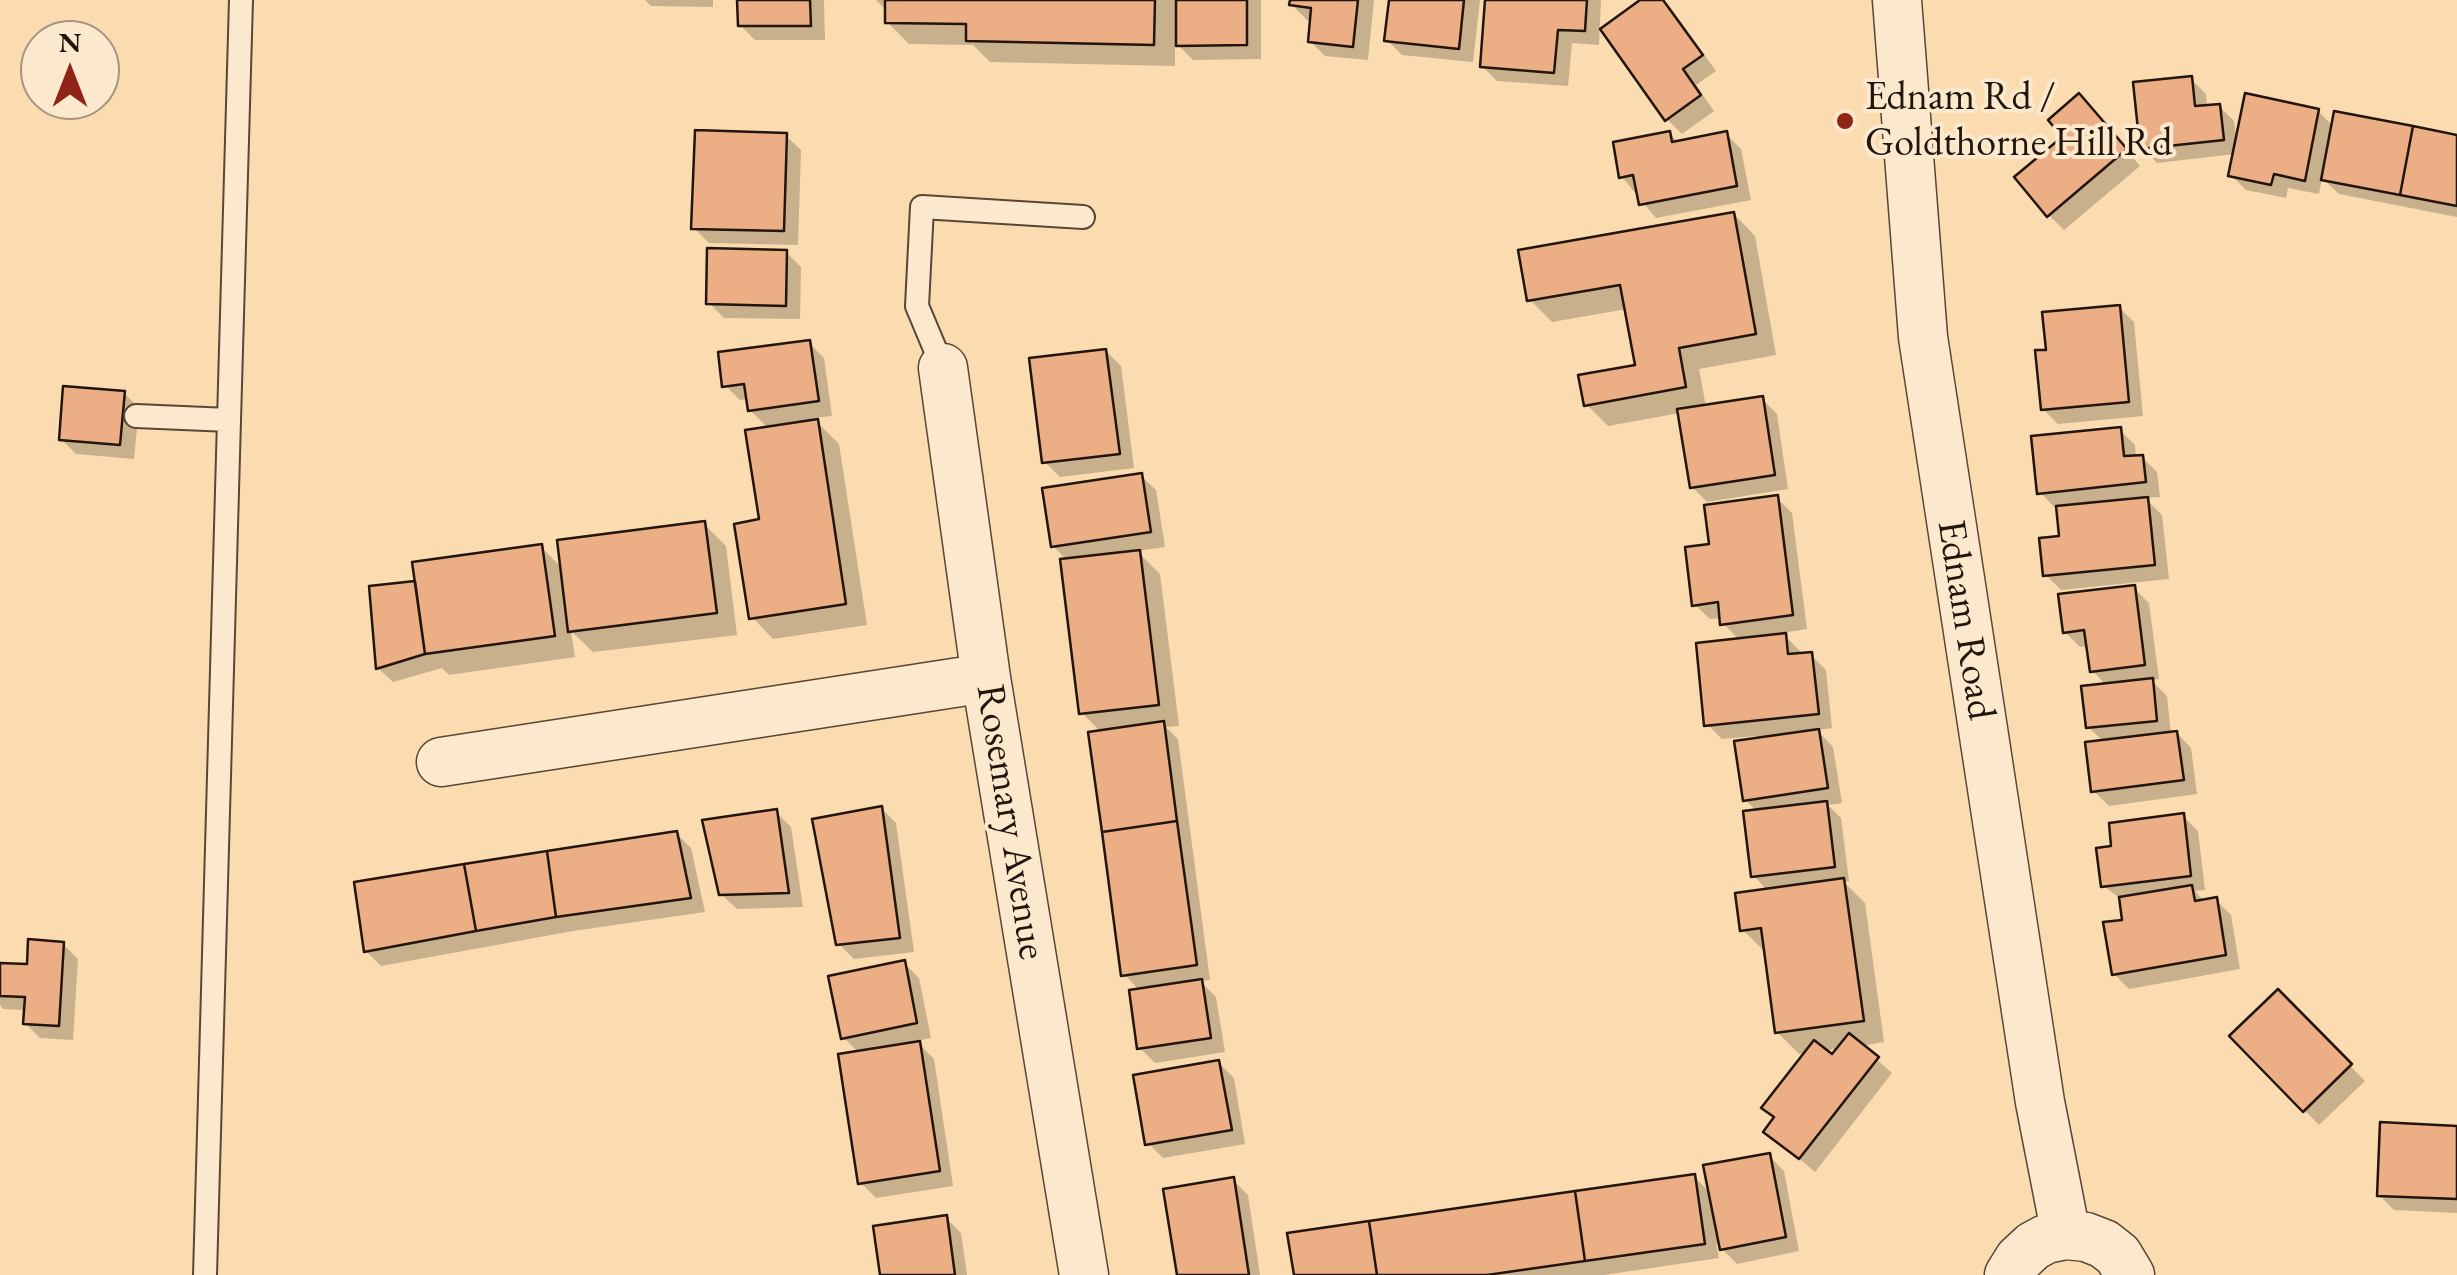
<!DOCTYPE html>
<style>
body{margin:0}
#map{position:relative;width:2457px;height:1275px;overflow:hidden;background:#fadcb0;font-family:"EB Garamond",serif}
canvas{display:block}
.north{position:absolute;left:20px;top:20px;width:100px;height:100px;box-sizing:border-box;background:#fce8cc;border:2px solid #a49480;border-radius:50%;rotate:0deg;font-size:28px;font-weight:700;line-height:40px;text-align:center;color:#21150d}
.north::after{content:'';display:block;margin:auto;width:35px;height:45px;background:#8f2418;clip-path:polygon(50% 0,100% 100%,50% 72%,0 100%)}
</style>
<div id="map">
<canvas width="2457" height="1275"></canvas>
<div class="north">N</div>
</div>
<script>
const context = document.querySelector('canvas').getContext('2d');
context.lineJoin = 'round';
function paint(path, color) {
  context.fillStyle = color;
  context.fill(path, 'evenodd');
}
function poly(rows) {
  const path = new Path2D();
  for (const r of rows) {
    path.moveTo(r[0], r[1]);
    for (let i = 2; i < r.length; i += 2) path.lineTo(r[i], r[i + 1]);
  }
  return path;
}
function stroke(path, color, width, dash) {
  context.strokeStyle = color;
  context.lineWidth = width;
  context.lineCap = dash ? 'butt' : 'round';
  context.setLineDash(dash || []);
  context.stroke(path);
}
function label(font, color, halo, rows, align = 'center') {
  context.font = font + ' "EB Garamond",serif';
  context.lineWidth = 8;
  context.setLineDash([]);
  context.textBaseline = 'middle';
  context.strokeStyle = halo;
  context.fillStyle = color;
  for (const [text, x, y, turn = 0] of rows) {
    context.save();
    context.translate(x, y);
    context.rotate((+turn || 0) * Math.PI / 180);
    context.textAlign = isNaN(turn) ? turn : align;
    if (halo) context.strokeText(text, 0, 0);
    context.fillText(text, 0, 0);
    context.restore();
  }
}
paint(poly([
 [645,0,713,0,713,7,651,6],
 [740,0,824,0,825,40,755,40,740,25],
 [876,0,1261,0,1261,59,1193,60,1175,42,1175,66,990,62,973,45,909,44,887,22,887,11],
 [1292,0,1374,0,1368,60,1325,56,1310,41,1313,20,1307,20,1292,5],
 [1391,0,1480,0,1473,62,1402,55,1387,40],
 [1487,0,1601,0,1599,45,1572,43,1568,86,1497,81,1482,66],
 [1645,0,1663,0,1670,7,1716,71,1696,85,1714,111,1682,134,1667,119],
 [2191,79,2206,94,2207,108,2219,106,2234,121,2237,143,2318,111,2334,127,2457,137,2457,217,2339,194,2322,178,2319,194,2288,188,2286,198,2246,190,2231,175,2235,154,2157,163,2143,148],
 [2094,112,2140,166,2064,230,2049,215,2065,137],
 [1669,133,1679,143,1726,134,1741,149,1751,200,1656,218,1622,177],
 [786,136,801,150,798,245,709,243,694,228],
 [1734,214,1755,236,1776,355,1699,369,1706,407,1762,399,1777,414,1788,489,1707,502,1692,487,1680,413,1608,426,1586,404,1638,367,1627,309,1552,322,1530,300],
 [786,252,801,267,800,319,724,318,709,303],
 [2119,307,2134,322,2143,416,2058,424,2043,409,2049,352],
 [809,343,824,358,832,416,813,418,839,444,867,625,773,639,752,617,769,429,750,410,749,399,740,400,725,385],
 [1106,351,1121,366,1134,468,1060,477,1045,462],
 [124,393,139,408,134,459,76,454,61,439],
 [2120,430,2135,445,2136,458,2142,457,2157,472,2160,497,2145,498,2162,515,2169,579,2061,590,2046,575,2062,538,2059,507,2054,507,2040,492],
 [1141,476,1156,490,1165,547,1137,551,1160,574,1179,726,1166,727,1178,739,1210,980,1200,981,1216,997,1225,1052,1155,1063,1140,1048,1140,991,1124,974,1101,732,1082,713,1068,561,1053,546],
 [1777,498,1792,513,1807,629,1782,633,1800,651,1800,656,1811,655,1826,670,1832,728,1817,730,1833,747,1842,803,1828,805,1841,818,1849,881,1844,882,1865,903,1884,1042,1861,1046,1892,1073,1815,1172,1767,1131,1807,1053,1799,1054,1777,1032,1764,951,1743,930,1768,891,1754,876,1757,812,1746,800,1756,736,1722,739,1707,724,1740,641,1723,623,1722,618,1710,619,1695,605,1712,547],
 [1840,1048,1833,1058,1824,1051],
 [704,524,726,546,737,635,593,652,571,631,575,657,449,675,442,668,393,682,378,668,418,583,541,547,563,569],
 [2134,588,2149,603,2159,679,2151,680,2167,696,2171,734,2177,733,2191,748,2197,794,2109,806,2094,791,2104,742,2088,727,2107,686,2093,671,2089,646,2080,647,2065,632],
 [881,808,896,823,914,952,854,959,839,944],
 [776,812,791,827,803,907,737,909,721,894],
 [2183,816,2198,831,2205,890,2195,891,2205,902,2216,900,2231,915,2240,969,2129,989,2114,974,2125,922,2122,900,2104,886,2114,848],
 [676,833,691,848,705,912,573,931,381,966,366,951],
 [63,944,78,959,73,1040,40,1038,25,1023,26,1010,3,1009,0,1005,0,965,29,967],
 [904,963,919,978,931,1038,916,1041,934,1059,953,1186,876,1198,861,1183,859,1053,843,1037],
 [2278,992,2365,1081,2319,1125,2232,1036],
 [1219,1063,1234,1078,1245,1144,1163,1158,1148,1143],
 [2457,1129,2457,1213,2394,1210,2379,1195],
 [1769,1156,1784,1171,1799,1251,1737,1264,1716,1243,1719,1258,1604,1275,1296,1275,1694,1177,1712,1194],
 [1233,1180,1248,1195,1260,1275,1179,1275],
 [946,1218,961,1233,967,1275,882,1275]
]), '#0003');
const building = poly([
 [737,0,810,0,811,26,738,26,737,0],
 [885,0,1155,0,1154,45,966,41,966,24,885,23,885,0],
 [1176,0,1247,0,1247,45,1176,46,1176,0],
 [1290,0,1358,0,1353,47,1308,42,1311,8,1289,5,1290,0],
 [1389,0,1464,0,1459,49,1384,41,1389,0],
 [1485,0,1587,0,1585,31,1558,30,1554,73,1480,67,1485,0],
 [1640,0,1663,0,1703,55,1683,69,1701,95,1665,121,1600,29,1640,0],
 [2192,76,2195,106,2220,104,2224,140,2140,149,2133,82,2192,76],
 [2079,93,2127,149,2047,217,2014,177,2062,137,2048,120,2079,93],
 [2245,93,2319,109,2305,181,2274,174,2271,185,2228,176,2245,93],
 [2334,111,2413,126,2400,195,2321,180,2334,111],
 [2413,126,2457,135,2457,206,2400,195,2413,126],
 [695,130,787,133,784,231,691,229,695,130],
 [1670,131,1672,142,1727,131,1737,186,1639,205,1633,175,1619,178,1613,142,1670,131],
 [1734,212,1756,334,1679,348,1686,387,1584,406,1578,375,1635,365,1620,285,1527,301,1518,250,1734,212],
 [707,248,787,250,786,306,706,304,707,248],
 [2120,305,2129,402,2041,410,2035,350,2046,350,2042,312,2120,305],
 [810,340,819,401,748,411,744,384,722,387,718,352,810,340],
 [1106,349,1120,454,1042,463,1029,358,1106,349],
 [63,386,125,391,120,445,59,440,63,386],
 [1763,396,1775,475,1690,488,1677,409,1763,396],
 [818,419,846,604,749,619,734,524,759,519,745,430,818,419],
 [2121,427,2124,456,2143,455,2146,482,2037,494,2031,436,2121,427],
 [1142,473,1151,532,1051,547,1042,488,1142,473],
 [1778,495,1793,615,1720,625,1718,602,1692,606,1685,547,1709,544,1704,505,1778,495],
 [2148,497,2155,565,2043,576,2039,538,2059,536,2056,506,2148,497],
 [705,521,717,613,568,632,557,540,705,521],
 [542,544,555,636,425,654,412,562,542,544],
 [1140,550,1159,705,1079,714,1060,559,1140,550],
 [415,581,425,654,376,669,369,586,415,581],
 [2135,585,2145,665,2090,672,2084,630,2063,633,2058,594,2135,585],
 [1786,633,1788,654,1812,652,1819,714,1704,726,1696,643,1786,633],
 [2153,678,2157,721,2086,728,2081,686,2153,678],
 [1164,721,1177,821,1102,832,1088,732,1164,721],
 [1819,729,1828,788,1743,801,1734,741,1819,729],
 [2177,731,2184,780,2091,792,2085,742,2177,731],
 [1827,801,1835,867,1751,877,1743,811,1827,801],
 [882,806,900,938,836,945,812,819,882,806],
 [777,809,789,893,719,895,702,820,777,809],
 [2184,813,2191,876,2101,887,2096,848,2111,846,2109,823,2184,813],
 [1177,821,1197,965,1121,976,1102,832,1177,821],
 [677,831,691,898,556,917,547,851,677,831],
 [547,851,556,917,476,931,464,864,547,851],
 [464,864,476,931,364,952,354,882,464,864],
 [1844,878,1864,1021,1775,1033,1761,928,1740,931,1735,893,1844,878],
 [2192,885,2195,901,2217,897,2226,955,2112,975,2103,922,2122,920,2119,897,2192,885],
 [28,939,64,942,59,1026,23,1024,25,997,0,996,0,963,27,964,28,939],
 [905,960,917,1023,841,1039,828,976,905,960],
 [1202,979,1211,1038,1137,1049,1129,990,1202,979],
 [2278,989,2352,1064,2303,1112,2229,1036,2278,989],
 [1849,1033,1879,1057,1799,1159,1763,1132,1774,1117,1761,1108,1814,1040,1832,1054,1849,1033],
 [920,1041,940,1171,858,1184,838,1054,920,1041],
 [1219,1060,1232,1130,1145,1145,1133,1075,1219,1060],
 [2380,1122,2457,1126,2457,1199,2377,1196,2380,1122],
 [1770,1153,1786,1237,1720,1250,1703,1165,1770,1153],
 [1695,1174,1705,1244,1585,1261,1575,1191,1695,1174],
 [1234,1177,1249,1275,1177,1275,1163,1189,1234,1177],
 [1575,1191,1585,1261,1487,1275,1377,1275,1369,1221,1575,1191],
 [947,1215,955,1275,880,1275,873,1226,947,1215],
 [1369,1221,1377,1275,1294,1275,1287,1233,1369,1221]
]);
paint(building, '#ebae85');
stroke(building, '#21150d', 2.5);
const service = poly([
 [943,368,917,306,922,207,1083,217],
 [136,416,229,420,241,0],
 [205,1275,229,420]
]);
const minor = poly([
 [1897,0,1923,337,2040,1102,2066,1235],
 [943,368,986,678,1084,1275],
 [441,762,986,678],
 [2009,1275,2019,1259,2033,1246,2046,1239,2066,1235,2086,1237,2104,1244,2118,1255,2130,1275]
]);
stroke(service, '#574736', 26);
stroke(minor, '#574736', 51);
stroke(service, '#fce8cc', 22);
stroke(minor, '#fce8cc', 48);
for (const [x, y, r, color] of [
 [1845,121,10,"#8f2418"]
]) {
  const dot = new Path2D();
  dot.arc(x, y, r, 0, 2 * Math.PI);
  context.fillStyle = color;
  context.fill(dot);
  stroke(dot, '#fce8cc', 4);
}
label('40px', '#21150d', '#fce8cc', [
 ["Ednam Rd /",1865,98],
 ["Goldthorne Hill Rd",1865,144]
], 'left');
label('40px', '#21150d', '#fce8cc', [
 ["Ednam Road",1965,620,81],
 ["Rosemary Avenue",1010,822,81]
]);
</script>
